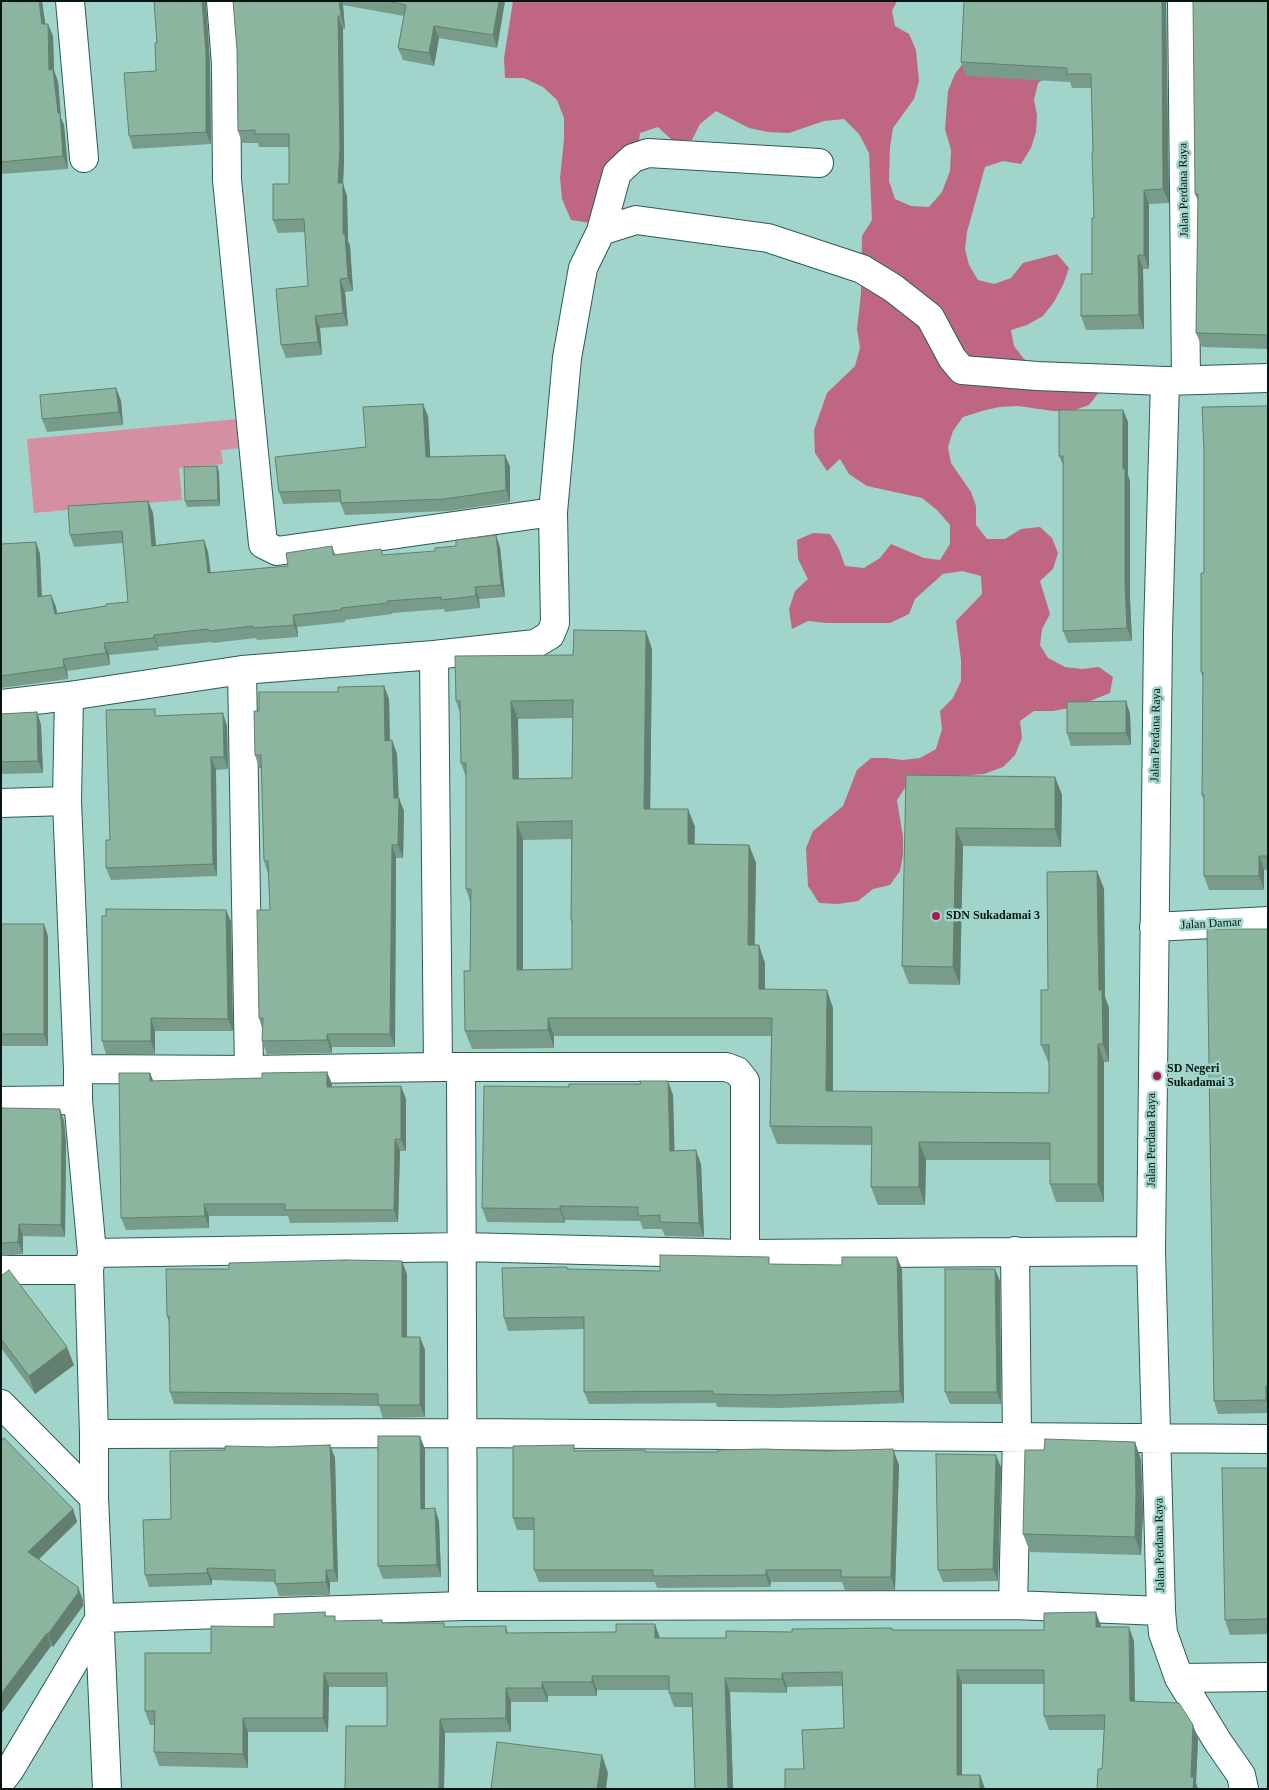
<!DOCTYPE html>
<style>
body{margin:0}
#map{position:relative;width:1269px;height:1790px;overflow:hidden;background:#a1d4ca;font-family:"Times New Roman",serif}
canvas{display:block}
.frame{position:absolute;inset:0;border:2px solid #031613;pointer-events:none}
</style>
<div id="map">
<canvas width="1269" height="1790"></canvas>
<div class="frame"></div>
</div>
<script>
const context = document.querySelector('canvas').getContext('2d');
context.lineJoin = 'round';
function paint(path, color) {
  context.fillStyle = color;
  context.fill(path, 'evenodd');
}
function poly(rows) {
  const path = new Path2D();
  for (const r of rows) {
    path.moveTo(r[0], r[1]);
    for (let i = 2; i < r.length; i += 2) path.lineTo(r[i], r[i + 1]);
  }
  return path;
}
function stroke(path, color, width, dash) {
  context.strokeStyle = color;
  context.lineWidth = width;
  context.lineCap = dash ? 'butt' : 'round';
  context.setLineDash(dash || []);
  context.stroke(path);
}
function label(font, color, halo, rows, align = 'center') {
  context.font = font + ' "Times New Roman",serif';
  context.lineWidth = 5;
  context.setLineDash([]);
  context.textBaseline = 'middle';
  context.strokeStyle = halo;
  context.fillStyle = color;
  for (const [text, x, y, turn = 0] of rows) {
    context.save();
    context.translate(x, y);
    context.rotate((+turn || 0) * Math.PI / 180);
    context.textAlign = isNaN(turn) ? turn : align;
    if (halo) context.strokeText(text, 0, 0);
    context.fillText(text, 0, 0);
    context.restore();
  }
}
paint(poly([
 [237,419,240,448,221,450,223,464,179,468,182,500,34,513,27,439]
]), '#d48fa1');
paint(poly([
 [513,1,897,1,892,11,895,26,909,34,916,50,919,81,914,99,893,128,890,147,889,181,895,199,911,206,929,207,942,192,950,171,951,150,945,129,948,91,955,74,970,54,1070,1,1056,71,1038,83,1034,100,1037,115,1036,132,1031,148,1021,164,1003,161,985,167,967,232,965,249,969,265,978,280,994,284,1011,278,1023,263,1057,254,1069,268,1063,285,1054,302,1043,316,1027,325,1011,330,1014,346,1024,359,1040,368,1104,386,1089,405,1072,411,1053,411,1018,406,999,407,982,411,963,417,953,431,948,447,951,463,971,492,976,506,976,525,987,539,1005,539,1021,529,1040,527,1052,538,1058,553,1053,569,1040,581,1050,614,1042,629,1040,645,1048,658,1065,667,1082,669,1099,667,1113,677,1110,693,1075,707,1053,711,1034,711,1020,721,1022,738,1015,755,1003,767,984,774,911,779,897,800,903,837,903,855,900,871,890,885,873,889,858,901,838,904,819,903,808,886,806,848,813,831,843,806,857,770,871,758,886,758,903,760,920,758,936,749,942,729,940,711,953,698,961,681,961,660,956,621,982,594,981,576,962,571,943,574,915,599,909,614,890,623,827,623,808,621,792,629,789,609,795,591,808,579,798,559,797,540,813,533,830,534,839,549,845,566,864,568,880,558,891,544,924,558,940,560,950,544,950,525,937,510,922,498,867,486,849,474,840,459,827,471,815,453,814,430,827,393,855,366,860,348,857,329,861,293,862,236,872,220,869,153,859,134,844,119,824,121,789,133,768,132,749,128,716,111,700,124,692,140,672,140,658,127,640,133,638,149,591,223,571,220,562,199,560,178,564,139,564,118,557,100,543,87,524,78,505,78,504,58]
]), '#bf6782');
const street = poly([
 [70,1,84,158],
 [221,1,226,64,227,180,263,544,277,551,553,512],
 [1182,1,1186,379],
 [601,231,617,173,633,158,648,153,819,163],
 [1165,381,1158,633,1151,1251,1161,1611,1163,1633,1179,1678,1218,1742,1241,1775,1244,1789],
 [434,655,438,1067],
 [242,670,249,1070],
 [1,704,69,696],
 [1,803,67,801],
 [1154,927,1268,921],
 [461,1067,463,1606],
 [78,1069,249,1070,438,1067,726,1067,737,1071,745,1081,745,1254],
 [1,1101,78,1100],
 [92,1253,463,1247,745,1254,1151,1251],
 [1,1270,89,1270],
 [1,1404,94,1498],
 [94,1434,464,1433,1268,1439],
 [1013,1605,1017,1437,1015,1251],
 [1179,1678,1268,1677],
 [1,1781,9,1771,100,1618,463,1606,1013,1605,1161,1611],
 [107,1789,94,1498,94,1434,89,1270,92,1253,78,1100,78,1069,67,801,69,696,242,670,434,655,535,644,550,635,555,623,553,512,567,358,583,268,601,231,636,220,768,238,862,269,893,288,930,317,952,358,962,370,1037,376,1165,381,1268,378]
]);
stroke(street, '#2c5c54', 30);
stroke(street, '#fff', 28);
paint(poly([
 [1,1,42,1,45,24,53,36,54,70,58,82,61,118,64,125,68,169,1,174],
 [206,1,210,65,211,144,133,149,129,136,156,71,157,43],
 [233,1,505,1,497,48,439,38,434,66,403,60,398,48,404,16,343,5,345,29,343,29,344,161,343,184,347,196,348,241,350,246,353,291,345,292,348,326,320,328,322,355,286,358,281,345,308,286,305,232,278,233,273,220,289,184,289,147,259,147,258,143,242,143,238,131,237,50],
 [1166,1,1169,203,1149,204,1149,269,1143,269,1144,329,1086,330,1081,316,1092,274,1094,218,1093,152,1091,88,1072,88,1070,82,966,76,961,62],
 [1268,1,1268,349,1202,347,1196,333,1198,201,1195,194],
 [116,388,121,401,123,425,47,432,42,419],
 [1268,406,1268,870,1264,870,1264,890,1209,890,1204,876,1204,801,1202,795,1203,678,1201,672,1204,573],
 [1123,410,1128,422,1128,475,1130,481,1130,599,1132,641,1068,643,1063,631,1063,465,1059,456],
 [428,416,430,457,505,455,510,467,510,502,449,511,345,515,340,502,283,504,279,492,366,447],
 [217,466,219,472,220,506,187,507,185,501],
 [148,501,153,513,156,545,204,540,208,552,211,573,288,566,332,546,335,554,384,555,500,547,505,597,479,599,480,608,445,612,444,609,392,613,392,614,345,620,345,622,297,627,298,637,257,640,256,638,213,643,212,642,158,647,159,650,109,655,110,665,67,671,68,679,1,688,1,544,36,542,40,554,42,596,51,595,56,607,57,613,106,606,128,602,123,543,74,547,70,535],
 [652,649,650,809,688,809,695,827,694,844,749,845,756,863,755,945,765,963,765,989,833,1008,833,1091,1049,1093,1049,1062,1048,1062,1041,1045,1048,990,1097,871,1104,889,1105,997,1109,1008,1109,1062,1104,1062,1104,1202,1056,1202,1050,1184,1050,1160,926,1160,925,1205,878,1205,871,1187,872,1145,777,1144,770,1126,771,1036,554,1036,554,1048,472,1049,465,1031,470,971,470,902,466,889,466,777,461,763,460,713,456,701,573,655],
 [573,718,572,778,519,779,518,719],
 [571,839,571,920,572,924,572,969,523,970,523,840],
 [384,686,389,699,390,741,392,740,397,754,398,798,404,811,403,858,396,858,395,1047,332,1047,332,1053,267,1054,262,1041,262,1028,259,1018,270,910,268,874,264,861,262,768,259,768,255,755,259,711,338,692],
 [1126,701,1130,714,1131,745,1071,746,1067,733],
 [37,712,41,725,43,773,1,774,1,714],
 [158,716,227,726,228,769,216,770,217,876,111,880,106,868,110,840],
 [906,775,1055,777,1062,795,1061,847,963,846,960,985,909,984,902,966],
 [226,910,231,922,233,1031,155,1031,155,1054,106,1054,102,1041],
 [1,924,48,936,48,1046,1,1046],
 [1268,929,1268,1413,1218,1414,1214,1401],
 [327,1072,332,1084,332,1087,406,1099,406,1151,400,1151,398,1222,290,1223,288,1216,209,1216,209,1228,126,1230,121,1218,150,1073,153,1081,262,1078],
 [673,1095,674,1151,701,1164,704,1237,665,1236,662,1229,643,1229,640,1221,565,1220,565,1223,487,1222,482,1208],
 [1,1108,64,1121,66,1143,65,1237,23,1236,23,1254,1,1256],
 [772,1264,902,1269,904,1403,780,1408,717,1407,716,1403,589,1404,584,1392,584,1329,508,1331,504,1318,567,1267,568,1269,660,1271],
 [407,1274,407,1337,420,1337,425,1350,425,1417,383,1418,379,1406,174,1404,170,1392,169,1323,167,1316],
 [1,1276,74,1365,35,1394,1,1348],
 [1000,1281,1001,1404,950,1404,945,1392],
 [1,1440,73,1509,77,1522,39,1559,83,1600,83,1606,53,1647,51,1646,1,1714],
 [1135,1442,1141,1460,1143,1512,1141,1555,1030,1552,1023,1534,1044,1450],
 [330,1445,335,1458,338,1582,330,1582,330,1595,279,1596,275,1582,212,1580,212,1585,149,1587,145,1575,171,1519,225,1450,271,1447],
 [425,1449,425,1509,439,1521,441,1577,383,1579,378,1566],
 [576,1451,645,1452,897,1461,899,1465,895,1590,845,1590,842,1582,771,1582,770,1587,657,1588,655,1582,539,1582,534,1570,534,1530,517,1530,513,1518],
 [1001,1467,998,1581,943,1582,938,1570],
 [1268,1468,1268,1634,1230,1635,1225,1620],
 [325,1612,326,1616,336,1621,382,1620,383,1623,446,1627,506,1626,508,1633,660,1638,726,1638,792,1632,893,1630,1044,1630,1101,1627,1134,1641,1135,1701,1193,1725,1198,1739,1196,1783,1198,1789,1097,1789,1102,1769,1104,1730,1049,1730,1044,1716,1044,1684,962,1684,962,1775,980,1775,985,1789,785,1789,844,1728,842,1686,787,1687,787,1693,730,1692,733,1789,695,1789,692,1707,674,1707,669,1693,669,1690,597,1690,597,1696,548,1696,548,1702,511,1702,511,1732,445,1733,444,1789,345,1789,387,1726,387,1687,329,1687,328,1732,248,1732,248,1768,159,1766,154,1752,154,1725,150,1725,145,1711,211,1653,274,1627]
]), '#789c89');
paint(poly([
 [39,1,42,1,47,36,42,24],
 [202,1,206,1,210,65,211,144,206,132],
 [339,1,342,1,343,5,345,29,341,16],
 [499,1,505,1,497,48,493,35],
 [1162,1,1166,1,1169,203,1163,189],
 [338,16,343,29,344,161,343,184,347,196,348,241,350,246,353,291,348,278,338,183],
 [48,24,53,36,54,70,58,82,61,118,64,125,68,169,63,156,58,113,49,70],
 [434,26,439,38,434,66,429,53],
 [1144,190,1149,204,1149,269,1144,255],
 [1138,255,1143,269,1144,329,1139,315],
 [340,279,345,292,348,326,343,313],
 [315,316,320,328,322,355,318,342],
 [116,388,121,401,123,425,119,412],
 [423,404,428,416,431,469,426,457],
 [1123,410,1128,422,1128,475,1130,481,1130,599,1132,641,1127,628,1125,586,1123,469],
 [505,455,510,467,510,502,506,490],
 [217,466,219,472,220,506,218,500],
 [148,501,153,513,157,558,152,546],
 [496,535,500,547,505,597,501,585],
 [204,540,208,552,212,585,208,573],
 [36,542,40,554,42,609,38,597],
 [475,587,479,599,480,608,476,596],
 [51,595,56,607,59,626,55,614],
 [293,615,297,627,298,637,294,625],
 [646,631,652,649,650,827,644,809],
 [154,635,159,650,154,638],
 [104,643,109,655,110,665,106,653],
 [63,659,67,671,68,679,64,667],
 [384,686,389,699,390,754,385,741],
 [511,701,518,719,519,797,513,779],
 [1126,701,1130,714,1131,745,1126,733],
 [37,712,41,725,43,773,38,761],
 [223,713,227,726,228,769,224,757],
 [392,740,397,754,399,805,399,798,404,811,403,858,398,845,394,798],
 [211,757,216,770,217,876,213,864],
 [1055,777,1062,795,1061,847,1055,829],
 [688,809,695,827,694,862,688,844],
 [517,822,523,840,523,988,517,970],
 [956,828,963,846,960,985,953,967],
 [392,845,396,858,395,1047,390,1034],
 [749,845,756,863,754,963,748,945],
 [1259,856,1264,870,1264,890,1259,876],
 [1097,871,1104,889,1105,997,1109,1008,1109,1062,1103,1044,1099,990],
 [226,910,231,922,233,1031,228,1019],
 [44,924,48,936,48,1046,44,1034],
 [759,945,765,963,765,1007,759,989],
 [827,990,833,1008,833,1109,826,1091],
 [151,1018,155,1031,155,1054,151,1041],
 [548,1018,554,1036,554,1048,548,1030],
 [327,1034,332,1047,332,1053,327,1040],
 [1098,1044,1104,1062,1104,1202,1098,1184],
 [327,1072,332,1084,332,1099,327,1087],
 [150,1073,155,1085,150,1081],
 [668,1081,673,1095,675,1165,670,1151],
 [401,1086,406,1099,406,1151,401,1139],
 [60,1109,64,1121,66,1143,65,1237,61,1225],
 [395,1139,400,1151,398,1222,394,1210],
 [919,1142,926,1160,925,1205,919,1187],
 [696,1150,701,1164,704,1237,699,1223],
 [204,1204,209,1216,209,1228,205,1216],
 [560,1206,565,1220,565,1223,560,1209],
 [19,1224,23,1236,23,1254,18,1242],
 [897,1257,902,1269,904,1403,900,1391],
 [402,1261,407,1274,407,1350,402,1337],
 [995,1269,1000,1281,1001,1404,997,1392],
 [420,1337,425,1350,425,1417,420,1405],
 [67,1347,74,1365,35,1394,29,1376],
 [1266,1386,1268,1391,1268,1404,1266,1400],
 [420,1436,425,1449,425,1521,421,1509],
 [1135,1442,1141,1460,1143,1512,1141,1555,1135,1537],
 [330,1445,335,1458,338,1582,334,1570],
 [893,1449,899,1465,895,1590,891,1577],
 [996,1455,1001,1467,998,1581,993,1569],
 [435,1508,439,1521,441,1577,437,1565],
 [73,1509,77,1522,33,1565,28,1552],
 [207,1568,212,1580,212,1585,207,1573],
 [326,1570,330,1582,330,1595,326,1582],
 [766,1570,771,1582,770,1587,766,1575],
 [78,1587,83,1600,83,1606,53,1647,48,1634],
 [1096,1612,1101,1626,1101,1641,1096,1627],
 [655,1624,660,1638,655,1638],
 [1129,1627,1134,1641,1135,1715,1130,1701],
 [47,1633,51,1646,1,1714,1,1694],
 [957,1670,962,1684,962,1789,957,1775],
 [324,1673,329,1687,328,1732,323,1718],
 [782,1673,787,1687,787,1693,782,1679],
 [592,1676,597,1690,597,1696,592,1682],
 [725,1678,730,1692,733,1789,728,1789],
 [542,1682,548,1696,548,1702,542,1688],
 [506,1688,511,1702,511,1732,506,1718],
 [243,1718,248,1732,248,1768,243,1754],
 [440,1719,445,1733,444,1789,439,1789],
 [1193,1725,1198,1739,1196,1783,1198,1789,1193,1789,1191,1777],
 [602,1755,608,1773,606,1789,597,1789],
 [980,1775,985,1789,980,1789]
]), '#627f6f');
const building = poly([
 [1,1,39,1,42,24,48,24,49,70,53,69,58,113,60,113,63,156,1,162,1,1],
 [154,1,202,1,206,52,206,132,129,136,124,73,156,71,155,43,157,43,154,1],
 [233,1,339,1,341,16,338,16,340,148,338,183,343,183,343,234,345,234,348,278,340,279,343,313,315,316,318,342,281,345,276,289,308,286,304,219,273,220,273,184,289,184,289,134,255,134,255,130,238,131,237,50,233,1],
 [387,1,499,1,493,35,434,26,429,53,398,48,406,5,387,1],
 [964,1,1162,1,1163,189,1144,190,1144,255,1138,255,1139,315,1081,316,1081,274,1092,274,1092,218,1094,218,1092,152,1093,152,1091,74,1067,74,1067,68,961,62,964,1],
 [1193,1,1268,1,1268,335,1196,333,1198,194,1195,194,1195,188,1193,1],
 [116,388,119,412,42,419,40,395,116,388],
 [423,404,426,457,505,455,506,490,444,499,341,503,340,490,279,492,275,457,366,447,363,407,423,404],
 [1268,406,1268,856,1259,856,1259,876,1204,876,1204,795,1202,795,1203,672,1201,672,1201,573,1204,573,1204,450,1202,407,1268,406],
 [1059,410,1123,410,1123,469,1125,469,1125,586,1127,628,1063,631,1063,456,1059,456,1059,410],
 [217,466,218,500,185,501,184,467,217,466],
 [148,501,152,546,204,540,208,573,288,566,286,553,332,546,333,555,381,549,382,555,435,551,435,548,456,546,456,540,496,535,501,585,475,587,476,596,441,600,441,597,387,601,388,603,341,608,341,610,293,615,294,625,253,628,253,626,209,631,208,629,154,635,154,638,104,643,106,653,63,659,64,667,1,676,1,544,36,542,38,597,51,595,55,614,106,606,106,604,128,602,122,531,70,535,68,506,148,501],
 [574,630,646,631,644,809,688,809,688,844,749,845,748,945,759,945,759,989,827,990,826,1091,1049,1093,1049,1045,1041,1045,1041,990,1048,990,1047,872,1097,871,1099,990,1102,990,1103,1044,1098,1044,1098,1184,1050,1184,1050,1143,919,1142,919,1187,871,1187,872,1127,770,1126,772,1018,548,1018,548,1030,465,1031,464,971,470,971,471,889,466,889,466,763,461,763,460,701,456,701,455,656,573,655,574,630],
 [573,700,572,778,513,779,511,701,573,700],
 [572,821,571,920,572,920,572,969,517,970,517,822,572,821],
 [384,686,385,741,392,740,394,798,399,798,398,845,392,845,390,1034,327,1034,327,1040,262,1041,263,1018,259,1018,257,910,270,910,268,861,264,861,261,755,255,755,254,711,259,711,259,692,338,692,338,687,384,686],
 [1126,701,1126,733,1067,733,1067,702,1126,701],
 [155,709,155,716,223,713,224,757,211,757,213,864,106,868,106,840,110,840,106,710,155,709],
 [37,712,38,761,1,762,1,714,37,712],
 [906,775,1055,777,1055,829,956,828,953,967,902,966,906,775],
 [106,909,226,910,228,1019,151,1018,151,1041,102,1041,102,916,106,916,106,909],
 [1,924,44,924,44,1034,1,1034,1,924],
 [1207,929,1268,929,1268,1386,1266,1386,1266,1400,1214,1401,1207,929],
 [327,1072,327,1087,401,1086,401,1139,395,1139,394,1210,285,1210,285,1204,204,1204,205,1216,121,1218,119,1073,150,1073,150,1081,262,1078,262,1073,327,1072],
 [640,1081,668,1081,670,1151,696,1150,699,1223,660,1222,660,1215,638,1216,638,1207,560,1206,560,1209,482,1208,484,1086,569,1087,569,1084,641,1084,640,1081],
 [1,1108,60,1109,62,1130,61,1225,19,1224,18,1242,1,1243,1,1108],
 [660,1255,769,1257,769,1264,842,1265,842,1257,897,1257,900,1391,775,1395,713,1394,713,1391,584,1392,584,1317,504,1318,502,1268,567,1267,567,1269,660,1271,660,1255],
 [345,1260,402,1261,402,1337,420,1337,420,1405,378,1405,378,1394,170,1392,169,1316,167,1316,166,1269,229,1269,229,1263,345,1260],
 [945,1269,995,1269,997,1392,945,1392,945,1269],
 [9,1270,67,1347,29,1376,1,1339,1,1276,9,1270],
 [378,1436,420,1436,421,1509,435,1508,437,1565,378,1566,378,1436],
 [4,1438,73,1509,28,1552,78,1587,78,1593,48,1634,47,1633,1,1694,1,1440,4,1438],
 [1045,1439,1135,1442,1136,1494,1135,1537,1023,1534,1025,1450,1044,1450,1045,1439],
 [330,1445,334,1570,326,1570,326,1582,275,1584,275,1570,207,1568,207,1573,145,1575,143,1520,171,1519,170,1451,225,1450,225,1446,271,1447,330,1445],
 [574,1445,574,1451,645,1450,645,1452,718,1452,718,1450,765,1449,824,1451,893,1449,894,1453,891,1577,841,1577,841,1570,766,1570,766,1575,653,1576,653,1570,534,1570,534,1518,513,1518,513,1446,574,1445],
 [936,1454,996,1455,993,1569,938,1570,936,1454],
 [1222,1468,1268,1468,1268,1619,1225,1620,1222,1468],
 [325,1612,325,1616,335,1616,335,1621,382,1620,382,1623,444,1623,444,1627,506,1626,506,1633,616,1632,616,1624,655,1624,655,1638,726,1638,726,1631,792,1632,792,1629,892,1628,892,1630,1044,1630,1044,1613,1096,1612,1096,1627,1129,1627,1130,1701,1179,1703,1193,1725,1191,1777,1194,1777,1193,1789,1097,1789,1098,1769,1102,1769,1105,1715,1044,1716,1044,1670,957,1670,957,1775,980,1775,980,1789,785,1789,785,1769,804,1769,802,1730,844,1728,842,1672,782,1673,782,1679,725,1678,728,1789,695,1789,692,1693,669,1693,669,1676,592,1676,592,1682,542,1682,542,1688,506,1688,506,1718,440,1719,439,1789,345,1789,346,1726,387,1726,387,1673,324,1673,323,1718,243,1718,243,1754,154,1752,155,1711,145,1711,145,1653,211,1653,211,1626,274,1627,274,1614,325,1612],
 [497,1742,602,1755,597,1789,491,1789,497,1742]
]);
paint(building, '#8cb59f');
stroke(building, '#627f6f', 1);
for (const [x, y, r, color] of [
 [936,916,5,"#a81957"],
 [1157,1076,5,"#a81957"]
]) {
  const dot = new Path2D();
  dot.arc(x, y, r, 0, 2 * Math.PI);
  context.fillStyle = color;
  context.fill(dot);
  stroke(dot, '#a1d4ca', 2);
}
label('12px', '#031613', '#a1d4ca', [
 ["Jalan Perdana Raya",1184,190,-91],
 ["Jalan Perdana Raya",1156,735,-89],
 ["Jalan Damar",1211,924,-3],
 ["Jalan Perdana Raya",1152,1140,-90],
 ["Jalan Perdana Raya",1160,1545,-91]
]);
label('bold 12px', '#031613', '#a1d4ca', [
 ["SDN Sukadamai 3",946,916],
 ["SD Negeri",1167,1069],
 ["Sukadamai 3",1167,1083]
], 'left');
</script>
